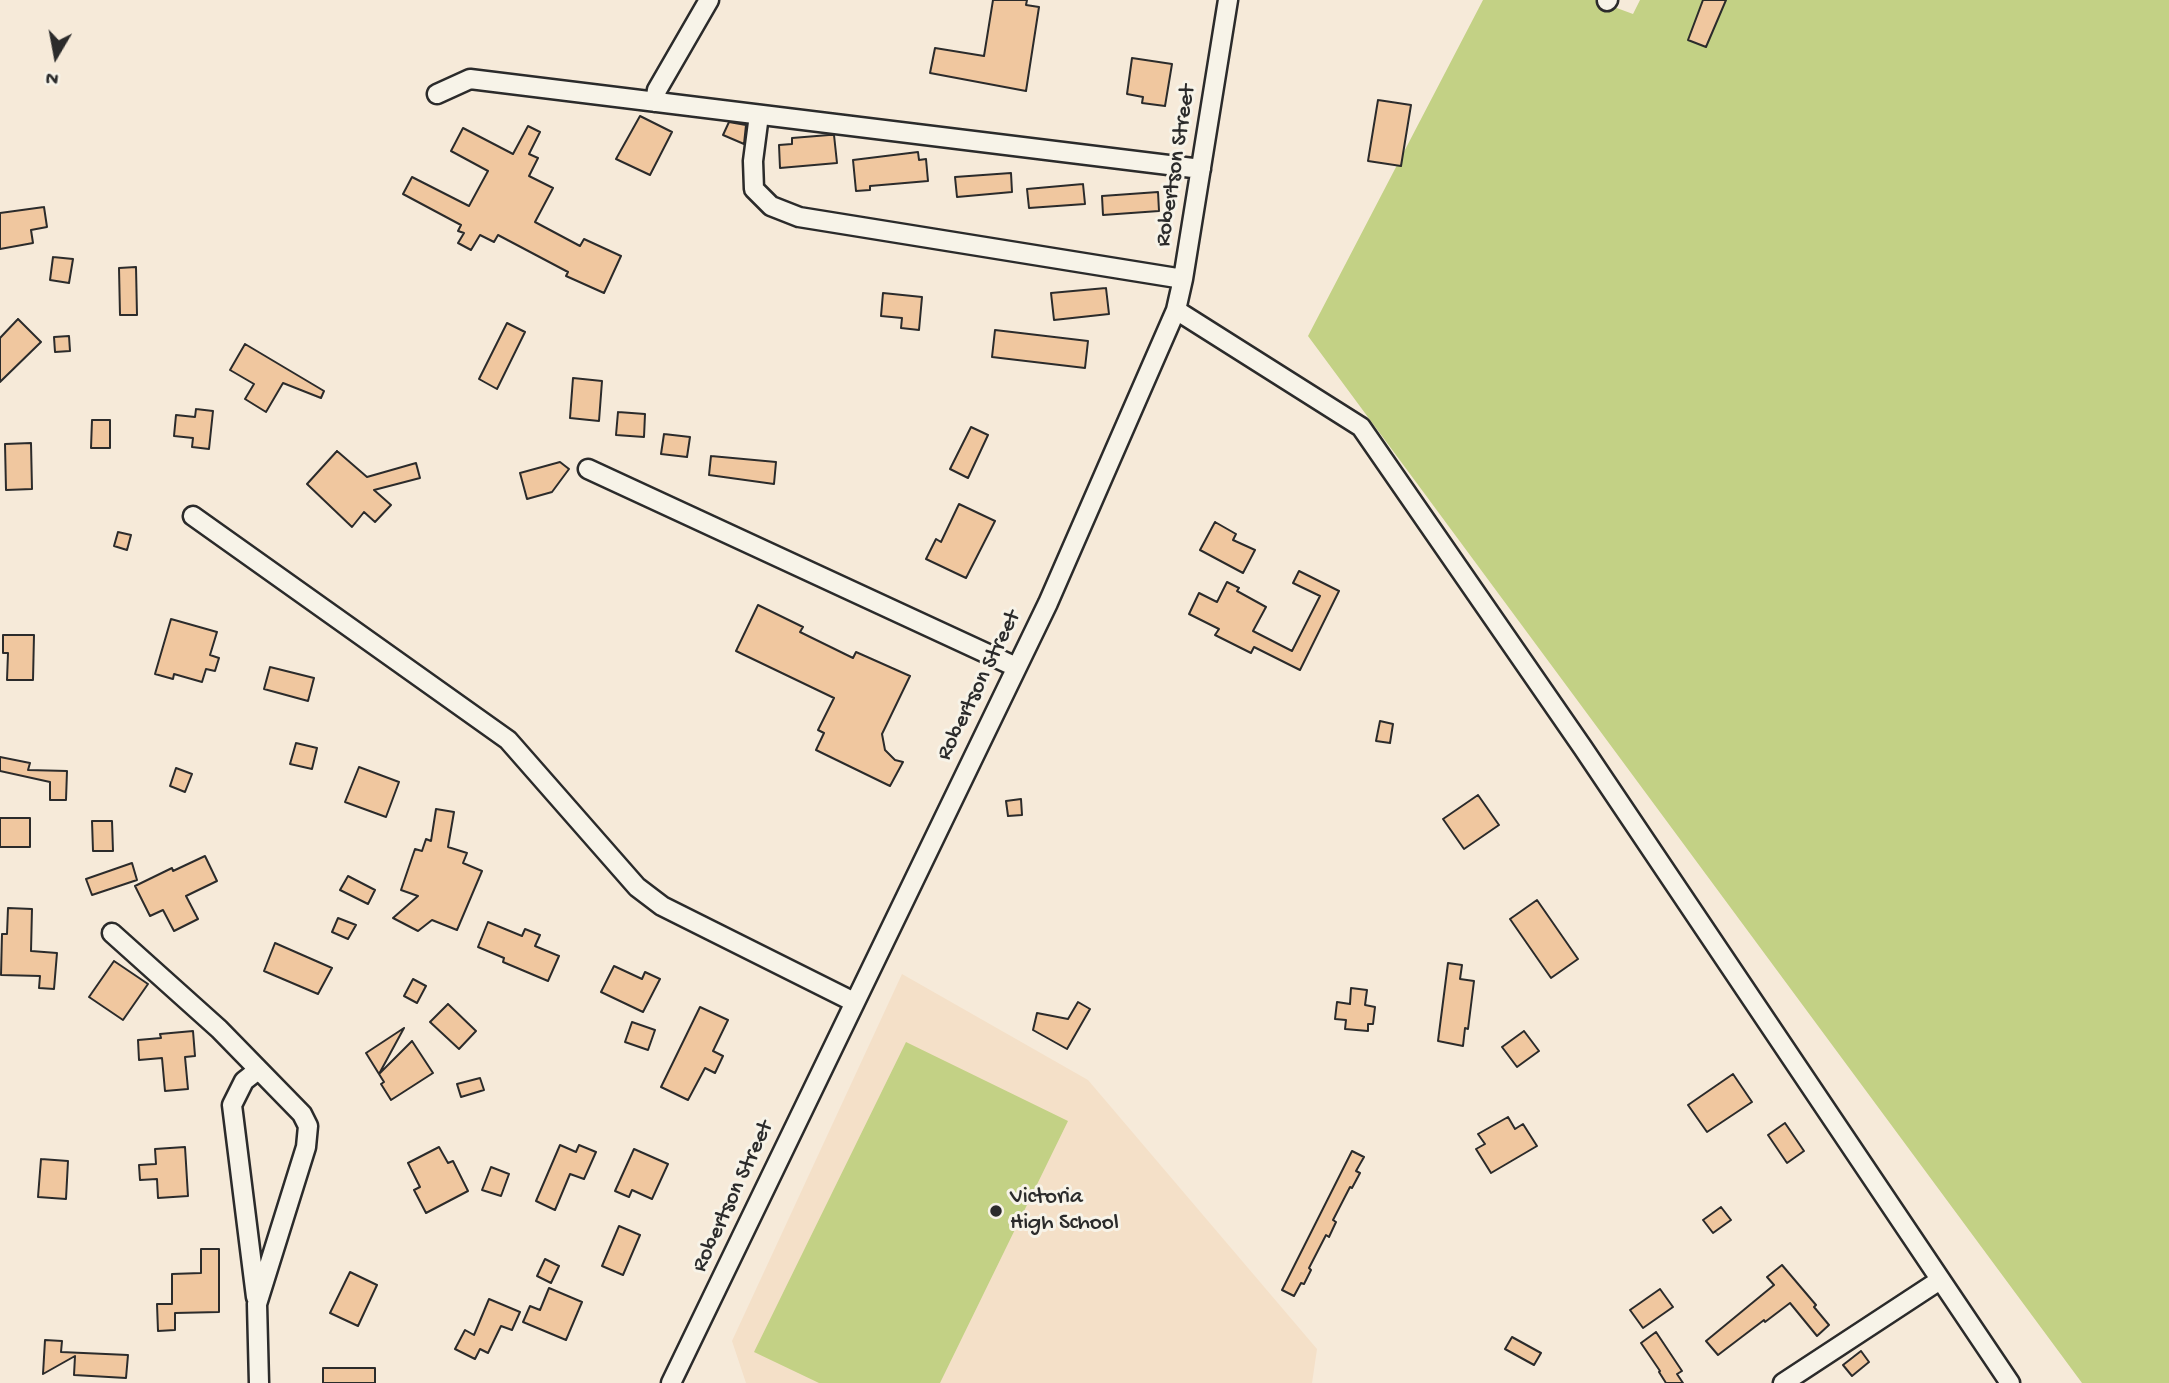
<!DOCTYPE html>
<style>
body{margin:0}
#map{position:relative;width:2169px;height:1383px;overflow:hidden;background:#f6ead9;font-family:"Gochi Hand",sans-serif}
canvas{display:block}
.north{position:absolute;left:21px;top:21px;width:70px;height:70px;-webkit-text-stroke:5px #f7f3e8;paint-order:stroke;rotate:190deg;font-size:19px;font-weight:700;line-height:28px;text-align:center;color:#2b2b2b}
.north::after{content:'';display:block;margin:auto;width:24px;height:32px;background:#2b2b2b;clip-path:polygon(50% 0,100% 100%,50% 72%,0 100%)}
</style>
<div id="map">
<canvas width="2169" height="1383"></canvas>
<div class="north">N</div>
</div>
<script>
const context = document.querySelector('canvas').getContext('2d');
context.lineJoin = 'round';
function paint(path, color) {
  context.fillStyle = color;
  context.fill(path, 'evenodd');
}
function poly(rows) {
  const path = new Path2D();
  for (const r of rows) {
    path.moveTo(r[0], r[1]);
    for (let i = 2; i < r.length; i += 2) path.lineTo(r[i], r[i + 1]);
  }
  return path;
}
function stroke(path, color, width, dash) {
  context.strokeStyle = color;
  context.lineWidth = width;
  context.lineCap = dash ? 'butt' : 'round';
  context.setLineDash(dash || []);
  context.stroke(path);
}
function label(font, color, halo, rows, align = 'center') {
  context.font = font + ' "Gochi Hand",sans-serif';
  context.lineWidth = 6;
  context.setLineDash([]);
  context.textBaseline = 'middle';
  context.strokeStyle = halo;
  context.fillStyle = color;
  for (const [text, x, y, turn = 0] of rows) {
    context.save();
    context.translate(x, y);
    context.rotate((+turn || 0) * Math.PI / 180);
    context.textAlign = isNaN(turn) ? turn : align;
    if (halo) context.strokeText(text, 0, 0);
    context.fillText(text, 0, 0);
    context.restore();
  }
}
paint(poly([
 [902,974,1088,1080,1317,1349,1312,1383,746,1383,732,1341]
]), '#f4e0c8');
paint(poly([
 [1483,0,1595,0,1633,14,1640,0,2169,0,2169,1383,2082,1383,1308,336],
 [906,1042,1068,1121,940,1383,819,1383,754,1352]
]), '#c3d185');
const building = poly([
 [993,0,1027,0,1026,5,1039,7,1026,91,930,73,935,48,984,56,993,0],
 [1703,0,1726,0,1706,47,1688,40,1703,0],
 [1132,58,1172,64,1165,106,1142,103,1143,97,1127,94,1132,58],
 [1378,100,1411,105,1401,166,1368,161,1378,100],
 [640,116,672,132,650,175,616,159,640,116],
 [729,122,746,125,744,144,723,135,729,122],
 [528,126,540,132,529,154,538,158,529,176,553,188,535,222,580,246,584,239,621,256,604,293,566,276,568,272,498,235,494,242,480,235,471,250,458,243,464,233,458,231,461,225,403,194,412,177,469,206,488,171,451,151,463,128,513,154,528,126],
 [829,135,834,135,837,163,780,168,779,145,792,144,792,138,829,135],
 [918,152,919,160,926,159,928,181,870,186,870,190,856,191,853,160,918,152],
 [1011,173,1012,192,957,197,955,177,1011,173],
 [1083,184,1085,204,1029,208,1027,189,1083,184],
 [1158,192,1159,211,1103,215,1102,196,1158,192],
 [44,207,47,227,31,230,33,243,0,249,0,213,44,207],
 [53,257,73,259,69,283,50,280,53,257],
 [136,267,137,315,120,315,119,268,136,267],
 [1106,288,1109,314,1054,320,1051,293,1106,288],
 [883,293,922,297,919,330,901,328,902,318,881,316,883,293],
 [18,319,41,342,0,382,0,338,18,319],
 [507,323,525,332,497,389,479,379,507,323],
 [995,330,1088,341,1085,368,992,357,995,330],
 [69,336,70,351,55,352,54,337,69,336],
 [245,344,324,391,321,398,283,383,266,412,245,399,254,384,230,370,245,344],
 [573,378,602,381,599,421,570,418,573,378],
 [196,409,213,411,209,449,192,447,193,438,174,436,176,415,195,417,196,409],
 [618,412,645,414,644,437,616,435,618,412],
 [92,420,110,420,110,448,91,448,92,420],
 [971,427,988,435,968,478,950,469,971,427],
 [664,434,690,437,687,457,661,454,664,434],
 [31,443,32,489,6,490,5,444,31,443],
 [337,451,367,477,416,463,420,478,374,490,391,505,375,522,364,512,352,527,307,484,337,451],
 [711,456,776,462,774,484,709,475,711,456],
 [560,462,569,469,552,492,527,499,520,473,560,462],
 [959,504,995,521,966,578,926,559,936,539,941,542,959,504],
 [1215,522,1236,534,1233,540,1255,550,1243,573,1200,550,1215,522],
 [118,532,131,535,127,550,114,546,118,532],
 [1299,571,1339,591,1300,670,1254,647,1251,653,1215,635,1219,629,1189,614,1199,593,1217,602,1227,582,1239,588,1237,591,1266,607,1253,631,1292,651,1320,596,1293,583,1299,571],
 [758,605,803,627,800,632,853,658,856,652,910,676,882,734,885,750,895,760,903,762,890,786,816,750,824,733,818,730,834,698,736,651,758,605],
 [171,619,217,632,210,655,219,658,215,671,206,669,202,682,174,674,173,679,155,674,171,619],
 [3,635,34,635,33,680,7,680,8,653,3,653,3,635],
 [270,667,314,678,308,701,264,689,270,667],
 [1380,721,1393,724,1390,743,1376,741,1380,721],
 [296,743,317,748,312,769,290,764,296,743],
 [0,757,30,763,28,770,67,771,66,800,50,800,50,782,0,771,0,757],
 [359,767,399,782,386,817,345,802,359,767],
 [176,768,192,774,185,792,170,786,176,768],
 [1478,795,1499,825,1464,849,1443,819,1478,795],
 [1021,799,1022,815,1008,816,1006,801,1021,799],
 [436,809,454,812,448,847,467,853,463,863,482,871,457,930,432,920,418,931,393,918,418,896,401,890,415,849,422,851,426,839,431,841,436,809],
 [0,818,30,818,30,847,0,847,0,818],
 [92,821,112,821,113,851,93,851,92,821],
 [205,856,217,881,186,896,198,919,174,931,163,910,150,916,135,886,172,868,173,871,205,856],
 [132,863,137,880,92,895,86,879,132,863],
 [348,876,375,890,368,904,340,890,348,876],
 [1537,900,1578,959,1551,978,1510,919,1537,900],
 [8,908,32,909,31,951,57,953,54,989,39,988,40,976,1,975,2,934,7,934,8,908],
 [338,918,356,925,348,939,332,932,338,918],
 [488,922,522,936,525,929,540,935,535,946,559,956,548,981,503,962,504,958,478,947,488,922],
 [275,943,332,968,318,994,264,971,275,943],
 [114,961,148,984,123,1020,89,997,114,961],
 [1448,963,1462,965,1460,979,1474,981,1468,1029,1465,1028,1463,1046,1438,1041,1448,963],
 [614,966,642,979,645,972,660,979,643,1012,601,992,614,966],
 [413,979,426,986,417,1003,404,996,413,979],
 [1351,988,1367,990,1365,1005,1375,1007,1373,1024,1368,1024,1368,1031,1345,1029,1346,1020,1335,1019,1337,1002,1350,1004,1351,988],
 [1078,1002,1090,1009,1067,1049,1033,1030,1037,1013,1068,1019,1078,1002],
 [448,1004,476,1031,459,1049,430,1022,448,1004],
 [700,1007,728,1020,713,1051,723,1056,715,1073,705,1068,688,1100,661,1087,700,1007],
 [632,1022,655,1030,648,1050,625,1042,632,1022],
 [404,1028,379,1074,366,1053,404,1028],
 [193,1031,195,1056,185,1057,188,1089,165,1091,162,1058,139,1060,138,1040,161,1038,160,1034,193,1031],
 [1524,1031,1539,1051,1517,1067,1502,1047,1524,1031],
 [412,1041,433,1073,391,1100,381,1084,384,1082,379,1074,412,1041],
 [1733,1074,1752,1102,1707,1132,1688,1105,1733,1074],
 [480,1078,484,1090,461,1097,457,1084,480,1078],
 [1508,1117,1515,1129,1523,1124,1537,1146,1491,1173,1476,1149,1485,1144,1478,1134,1508,1117],
 [1785,1123,1804,1151,1787,1163,1768,1135,1785,1123],
 [560,1145,576,1152,579,1145,596,1152,584,1179,570,1174,555,1210,536,1201,560,1145],
 [185,1147,188,1196,158,1198,157,1179,140,1180,139,1165,156,1164,155,1149,185,1147],
 [439,1147,448,1163,453,1161,468,1191,426,1213,414,1190,420,1187,408,1163,439,1147],
 [634,1149,668,1164,652,1199,632,1190,629,1197,615,1191,634,1149],
 [1352,1151,1364,1157,1356,1171,1360,1173,1352,1188,1350,1187,1333,1220,1336,1222,1329,1237,1326,1235,1309,1268,1311,1270,1304,1284,1301,1283,1294,1296,1282,1290,1352,1151],
 [41,1159,68,1161,66,1199,38,1197,41,1159],
 [491,1167,509,1174,501,1196,482,1190,491,1167],
 [1721,1207,1731,1220,1713,1233,1703,1220,1721,1207],
 [619,1226,640,1235,623,1275,602,1266,619,1226],
 [201,1249,219,1249,219,1312,175,1313,175,1330,158,1331,157,1304,172,1304,172,1274,201,1273,201,1249],
 [545,1259,559,1266,551,1283,537,1276,545,1259],
 [1782,1265,1816,1305,1814,1307,1829,1325,1817,1336,1790,1303,1765,1322,1764,1320,1718,1355,1706,1341,1774,1285,1767,1277,1782,1265],
 [350,1272,377,1285,358,1326,330,1313,350,1272],
 [549,1288,582,1302,566,1340,523,1322,530,1306,540,1310,549,1288],
 [1660,1289,1673,1307,1643,1328,1630,1310,1660,1289],
 [489,1299,520,1312,512,1330,501,1326,488,1353,480,1349,475,1359,455,1349,465,1330,474,1335,489,1299],
 [1656,1332,1682,1371,1677,1374,1683,1383,1666,1383,1659,1372,1660,1371,1641,1343,1656,1332],
 [1512,1337,1541,1353,1534,1365,1505,1349,1512,1337],
 [45,1340,62,1341,61,1352,128,1355,126,1378,74,1375,75,1356,43,1374,45,1340],
 [1861,1351,1869,1362,1852,1376,1843,1365,1861,1351],
 [323,1368,375,1368,375,1383,323,1383,323,1368]
]);
paint(building, '#f0c79f');
stroke(building, '#2b2b2b', 2);
const minor = poly([
 [1607,1,1608,0],
 [437,94,470,79,1201,169],
 [655,102,657,90,709,0],
 [759,115,753,161,754,189,771,206,799,217,1183,279],
 [1176,310,1361,427,1583,748,2010,1383],
 [588,469,1016,667],
 [193,516,508,740,637,887,662,906,854,1002],
 [112,933,219,1029,302,1114,308,1126,306,1147,257,1304,259,1383],
 [256,1297,232,1105,244,1081,258,1070],
 [671,1383,1048,603,1176,310,1183,279,1228,0],
 [1783,1383,1940,1280]
]);
stroke(minor, '#2b2b2b', 23);
stroke(minor, '#f7f3e8', 18);
for (const [x, y, r, color] of [
 [996,1211,7,"#2b2b2b"]
]) {
  const dot = new Path2D();
  dot.arc(x, y, r, 0, 2 * Math.PI);
  context.fillStyle = color;
  context.fill(dot);
  stroke(dot, '#f7f3e8', 2.5);
}
label('23px', '#2b2b2b', '#f7f3e8', [
 ["Robertson Street",1177,166,-81],
 ["Robertson Street",980,686,-64],
 ["Robertson Street",734,1197,-65]
]);
label('23px', '#2b2b2b', '#f7f3e8', [
 ["Victoria",1010,1198],
 ["High School",1010,1224]
], 'left');
</script>
